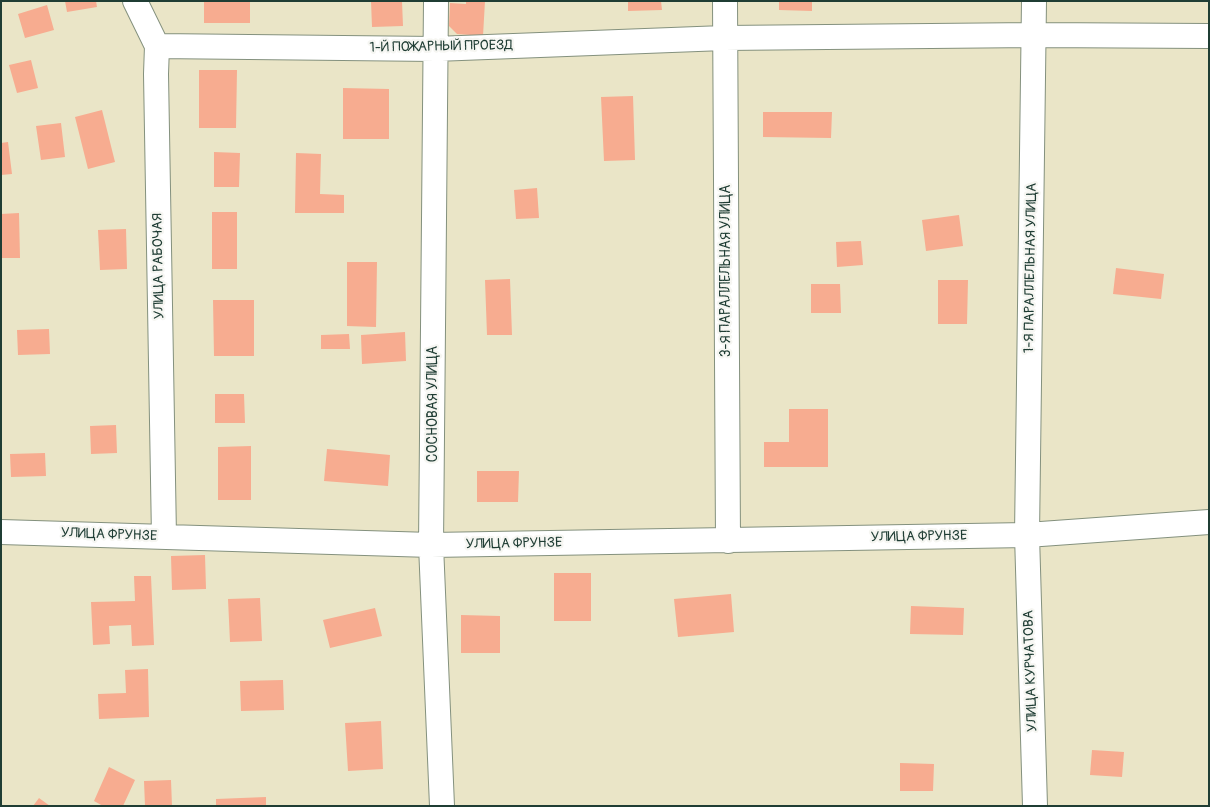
<!DOCTYPE html>
<meta charset="utf-8">
<style>
body{margin:0}
#map{position:relative;width:1210px;height:807px;overflow:hidden;background:#eae5c7;font-family:Pangolin,sans-serif}
canvas{display:block}
.frame{position:absolute;inset:0;border:2px solid #1f3d34;pointer-events:none}
</style>
<div id="map">
<canvas width="1210" height="807"></canvas>
<div class="frame"></div>
</div>
<script>
const context = document.querySelector('canvas').getContext('2d');
context.lineJoin = 'round';
function paint(path, color) {
  context.fillStyle = color;
  context.fill(path, 'evenodd');
}
function poly(rows) {
  const path = new Path2D();
  for (const r of rows) {
    path.moveTo(r[0], r[1]);
    for (let i = 2; i < r.length; i += 2) path.lineTo(r[i], r[i + 1]);
  }
  return path;
}
function stroke(path, color, width, dash) {
  context.strokeStyle = color;
  context.lineWidth = width;
  context.lineCap = dash ? 'butt' : 'round';
  context.setLineDash(dash || []);
  context.stroke(path);
}
function label(font, color, halo, rows, align = 'center') {
  context.font = font + ' Pangolin,sans-serif';
  context.lineWidth = 4.5;
  context.setLineDash([]);
  context.textBaseline = 'middle';
  context.strokeStyle = halo;
  context.fillStyle = color;
  for (const [text, x, y, turn = 0] of rows) {
    context.save();
    context.translate(x, y);
    context.rotate((+turn || 0) * Math.PI / 180);
    context.textAlign = isNaN(turn) ? turn : align;
    if (halo) context.strokeText(text, 0, 0);
    context.fillText(text, 0, 0);
    context.restore();
  }
}
paint(poly([
 [65,1,96,1,97,7,67,12],
 [204,1,250,1,250,23,204,23],
 [371,1,402,1,403,26,372,27],
 [466,1,485,1,483,36,457,34,449,26,450,3,466,4],
 [628,1,661,1,662,10,628,11],
 [779,1,812,1,812,11,779,10],
 [47,5,54,30,25,38,18,14],
 [31,60,38,88,17,93,9,65],
 [199,70,237,70,236,128,199,128],
 [343,88,389,89,389,139,343,139],
 [633,96,635,160,604,161,601,97],
 [102,110,115,162,88,169,75,117],
 [763,112,832,112,831,138,763,137],
 [61,123,65,157,41,160,36,126],
 [8,142,12,174,1,175,1,143],
 [214,152,240,153,239,187,214,187],
 [296,153,321,154,320,194,344,195,344,213,295,213],
 [537,188,539,218,516,219,514,190],
 [212,212,237,212,237,269,212,269],
 [19,213,20,258,1,258,1,214],
 [959,215,963,246,926,251,922,220],
 [126,229,127,269,100,270,98,230],
 [861,241,863,265,837,267,836,242],
 [347,262,377,262,376,327,347,326],
 [1116,268,1164,274,1161,299,1113,294],
 [510,279,512,335,487,335,485,280],
 [938,280,968,280,967,324,938,324],
 [811,284,840,284,841,313,811,313],
 [213,300,254,300,254,356,214,356],
 [49,329,50,354,18,355,17,330],
 [405,332,406,361,362,364,361,335],
 [349,334,350,349,321,349,321,335],
 [215,394,244,394,245,423,215,423],
 [789,409,828,409,828,467,764,467,764,442,789,442],
 [116,425,117,453,91,454,90,426],
 [251,446,251,500,218,500,218,447],
 [327,449,390,455,388,486,324,481],
 [45,453,46,476,11,477,10,454],
 [477,471,519,471,518,502,477,502],
 [205,555,206,589,172,590,171,556],
 [554,573,591,573,591,621,554,621],
 [134,576,151,576,154,645,132,646,131,625,109,626,110,644,93,645,91,602,135,601],
 [731,594,734,632,678,637,674,599],
 [260,598,262,641,230,642,228,599],
 [911,606,964,608,963,635,910,634],
 [375,608,382,636,330,648,323,620],
 [461,615,500,616,500,653,461,653],
 [148,669,149,717,99,719,98,694,126,693,125,670],
 [283,680,284,710,241,711,240,681],
 [381,721,383,769,348,771,345,723],
 [1092,750,1124,752,1122,777,1090,775],
 [900,763,934,764,933,791,900,791],
 [109,767,135,780,123,806,103,806,94,801],
 [171,780,172,806,145,806,144,781],
 [266,797,266,806,216,806,216,799],
 [39,798,50,806,33,806]
]), '#f7ac90');
const minor = poly([
 [135,1,157,46,156,74,164,537],
 [436,1,431,545,442,806],
 [725,1,728,541],
 [1034,1,1027,535,1035,806],
 [157,46,435,49,724,38,1034,35,1209,36],
 [1,532,431,545,1027,535,1209,522]
]);
stroke(minor, '#84917e', 26);
stroke(minor, '#fff', 24);
label('14px', '#1f3d34', '#f6f6f2', [
 ["1-Й ПОЖАРНЫЙ ПРОЕЗД",441,47,-1],
 ["УЛИЦА РАБОЧАЯ",159,266,-91],
 ["1-Я ПАРАЛЛЕЛЬНАЯ УЛИЦА",1031,268,-89],
 ["3-Я ПАРАЛЛЕЛЬНАЯ УЛИЦА",726,271,-90],
 ["СОСНОВАЯ УЛИЦА",433,404,-90],
 ["УЛИЦА ФРУНЗЕ",109,535,2],
 ["УЛИЦА ФРУНЗЕ",919,537,-1],
 ["УЛИЦА ФРУНЗЕ",514,544,-1],
 ["УЛИЦА КУРЧАТОВА",1031,671,-92]
]);
</script>
